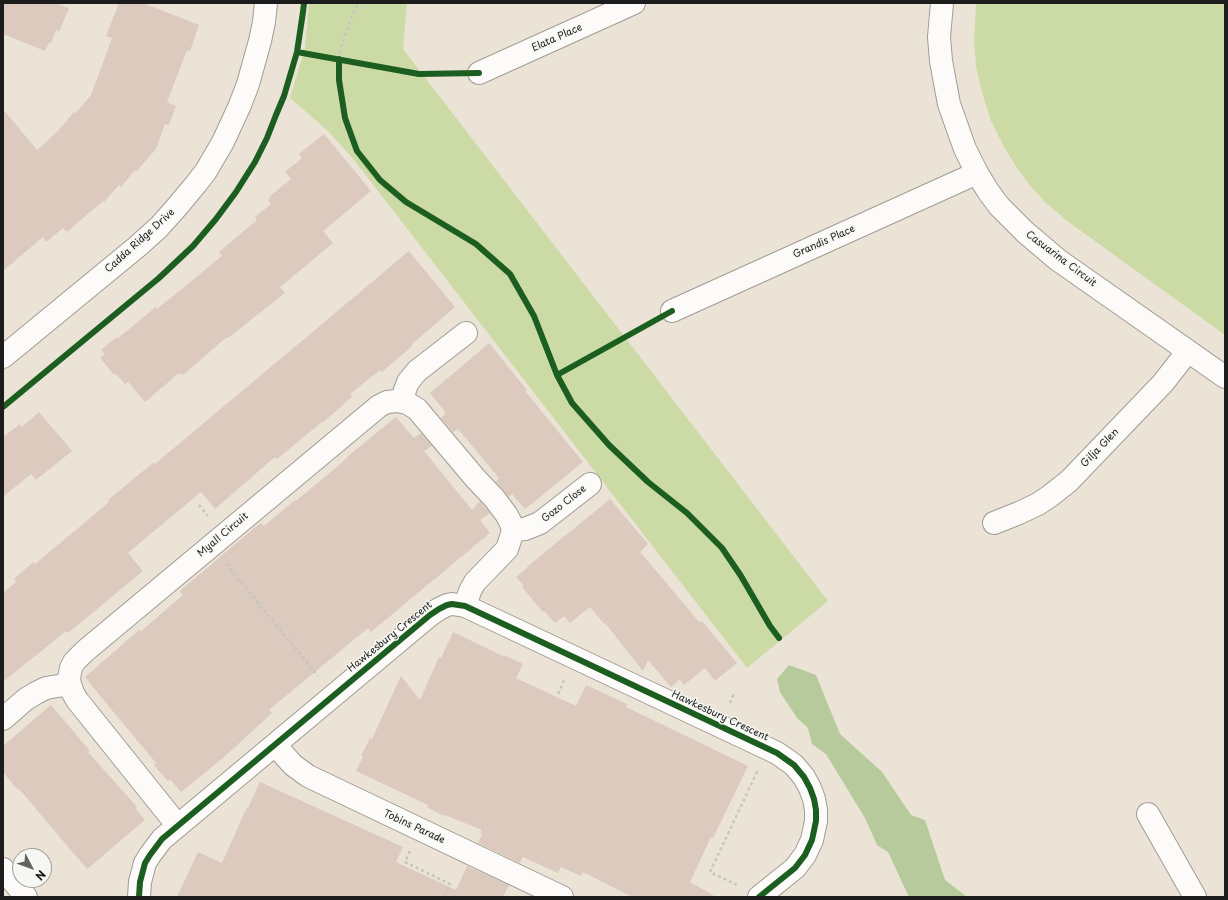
<!DOCTYPE html>
<style>
body{margin:0}
#map{position:relative;width:1228px;height:900px;overflow:hidden;background:#ebe3d6;font-family:"Playpen Sans",sans-serif}
canvas{display:block}
.frame{position:absolute;inset:0;border:4px solid #1c1c1c;pointer-events:none}
.north{position:absolute;left:12px;top:848px;width:40px;height:40px;box-sizing:border-box;background:#f6f6f2;border:1px solid #9f9f9c;border-radius:50%;rotate:131deg;font-size:11px;font-weight:700;line-height:16px;text-align:center;color:#1c1c1c}
.north::after{content:'';display:block;margin:auto;width:14px;height:18px;background:#64625d;clip-path:polygon(50% 0,100% 100%,50% 72%,0 100%)}
</style>
<div id="map">
<canvas width="1228" height="900"></canvas>
<div class="frame"></div>
<div class="north">N</div>
</div>
<script>
const context = document.querySelector('canvas').getContext('2d');
context.lineJoin = 'round';
function paint(path, color) {
  context.fillStyle = color;
  context.fill(path, 'evenodd');
}
function poly(rows) {
  const path = new Path2D();
  for (const r of rows) {
    path.moveTo(r[0], r[1]);
    for (let i = 2; i < r.length; i += 2) path.lineTo(r[i], r[i + 1]);
  }
  return path;
}
function stroke(path, color, width, dash) {
  context.strokeStyle = color;
  context.lineWidth = width;
  context.lineCap = dash ? 'butt' : 'round';
  context.setLineDash(dash || []);
  context.stroke(path);
}
function label(font, color, halo, rows, align = 'center') {
  context.font = font + ' "Playpen Sans",sans-serif';
  context.lineWidth = 3;
  context.setLineDash([]);
  context.textBaseline = 'middle';
  context.strokeStyle = halo;
  context.fillStyle = color;
  for (const [text, x, y, turn = 0] of rows) {
    context.save();
    context.translate(x, y);
    context.rotate((+turn || 0) * Math.PI / 180);
    context.textAlign = isNaN(turn) ? turn : align;
    if (halo) context.strokeText(text, 0, 0);
    context.fillText(text, 0, 0);
    context.restore();
  }
}
paint(poly([
 [309,3,407,3,403,49,828,601,747,668,354,160,328,131,290,98,305,48],
 [976,3,1225,3,1225,335,1070,223,1047,204,1032,188,1019,171,1004,147,991,121,982,92,976,67,974,40]
]), '#ccdba6');
paint(poly([
 [789,665,816,675,840,734,882,772,911,815,925,820,945,880,967,897,909,897,888,852,877,845,865,818,826,754,812,744,808,728,797,718,780,692,777,679]
]), '#b7ca9c');
paint(poly([
 [3,3,56,3,69,8,59,32,56,30,51,43,49,43,45,51,3,34],
 [119,3,143,3,199,25,190,51,187,50,167,102,176,106,169,125,165,124,156,149,136,172,135,170,121,187,119,185,104,202,103,201,67,232,63,228,46,242,43,237,3,271,3,109,37,150,56,133,74,112,76,113,91,95,112,38,106,36],
 [324,134,371,191,323,231,333,243,280,287,285,293,228,338,227,337,183,375,182,374,180,375,179,373,145,402,128,382,125,384,116,374,114,375,100,358,105,354,101,350,117,337,118,338,156,307,157,309,222,256,219,252,257,220,255,217,271,204,268,200,271,198,269,197,291,179,285,172,302,158,299,154],
 [409,251,455,307,411,345,412,346,382,372,380,370,350,394,352,397,322,423,322,422,277,459,275,457,215,509,201,492,158,528,128,553,143,571,68,633,66,631,3,682,3,593,16,582,14,579,33,562,35,564,70,535,109,502,108,500,153,463,155,464],
 [489,343,527,390,525,391,583,462,525,509,512,494,509,497,496,482,499,478,458,429,453,432,441,418,446,413,430,393],
 [39,412,72,451,36,480,31,474,3,497,3,437,20,424,22,427],
 [396,417,413,437,414,438,421,433,432,446,424,451,472,510,480,501,484,506,490,513,480,520,490,533,371,632,368,628,269,710,272,713,223,758,181,792,170,779,168,781,154,765,156,763,101,697,85,677,139,630,141,631,183,595,180,591,253,529,261,523,264,526,295,500,296,501,337,467,347,458,347,457],
 [610,499,648,544,640,552,700,623,702,621,737,663,715,681,705,668,684,685,680,679,671,687,648,660,643,671,605,623,604,624,590,607,570,623,564,616,555,623,544,611,543,612,522,587,524,586,516,577,527,568,527,567],
 [453,632,503,656,504,655,523,664,516,678,576,706,586,685,627,704,626,707,748,766,713,838,711,837,690,882,716,897,632,897,583,872,581,876,561,867,558,873,523,857,520,863,478,843,482,834,480,833,482,830,445,815,444,816,427,807,428,805,356,771,363,757,361,756,370,738,372,739,401,676,420,700,439,657,441,658],
 [51,705,90,751,88,752,137,807,135,808,145,820,87,869,19,789,18,790,3,772,3,746],
 [260,782,403,847,396,862,456,890,467,866,509,885,503,897,177,897,198,852,222,863,247,807,248,808]
]), '#dbcabd');
const minor = poly([
 [942,3,939,37,941,61,949,104,965,149,977,173,988,191,999,206,1025,232,1058,260,1225,377],
 [479,73,634,3],
 [672,311,977,173],
 [3,357,138,246,159,227,176,208,196,184,206,171,223,142,240,105,248,84,260,41,264,22,266,3],
 [402,402,405,390,408,382,417,371,466,333],
 [994,523,1019,513,1038,504,1050,496,1069,481,1163,383,1188,351],
 [513,530,525,529,540,523,590,484],
 [3,719,26,699,36,693,46,688,70,684],
 [275,745,293,765,308,776,562,897],
 [1148,814,1195,897],
 [178,826,77,700,73,693,70,684,69,678,71,668,74,662,85,651,379,406,387,402,397,401,407,403,417,409,475,478,494,498,506,514,510,521,513,530,512,534,507,549,475,582,470,591,465,606],
 [3,869,26,897],
 [139,897,140,882,145,863,150,855,162,839,430,615,439,609,447,605,452,604,465,606,497,621,777,753,794,765,804,777,810,788,814,799,816,810,816,821,812,840,805,855,795,868,759,897]
]);
stroke(minor, '#a09c94', 24);
stroke(poly([
 [339,59,342,44,350,21,359,3],
 [199,505,208,516],
 [226,564,318,676],
 [558,694,564,680],
 [730,703,734,693],
 [410,851,405,862,450,884,443,897],
 [737,885,710,872,758,770]
]), '#c6c5c2', 2.5, [3, 3]);
stroke(minor, '#fcfbf9', 22);
stroke(poly([
 [297,52,419,74,479,73],
 [339,59,339,80,345,118,357,151,380,180,406,202,476,244,510,274,534,316,557,375,572,403,609,445,648,482,687,513,722,548,741,576,770,626,779,638],
 [557,375,672,311],
 [3,407,159,278,193,246,216,219,236,192,255,162,267,138,276,115,284,96,297,52,303,12,304,3],
 [139,897,140,882,145,863,150,855,162,839,430,615,439,609,447,605,452,604,465,606,497,621,777,753,794,765,804,777,810,788,814,799,816,810,816,821,812,840,805,855,795,868,759,897]
]), '#1b5e20', 6);
label('10px', '#1c1c1c', '#f6f6f2', [
 ["Elata Place",557,38,-24],
 ["Cadda Ridge Drive",140,241,-42],
 ["Grandis Place",824,242,-24],
 ["Casuarina Circuit",1061,259,37],
 ["Gilja Glen",1100,448,-46],
 ["Gozo Close",564,504,-38],
 ["Myall Circuit",223,535,-40],
 ["Hawkesbury Crescent",390,637,-39],
 ["Hawkesbury Crescent",720,716,25],
 ["Tobins Parade",414,827,25]
]);
</script>
